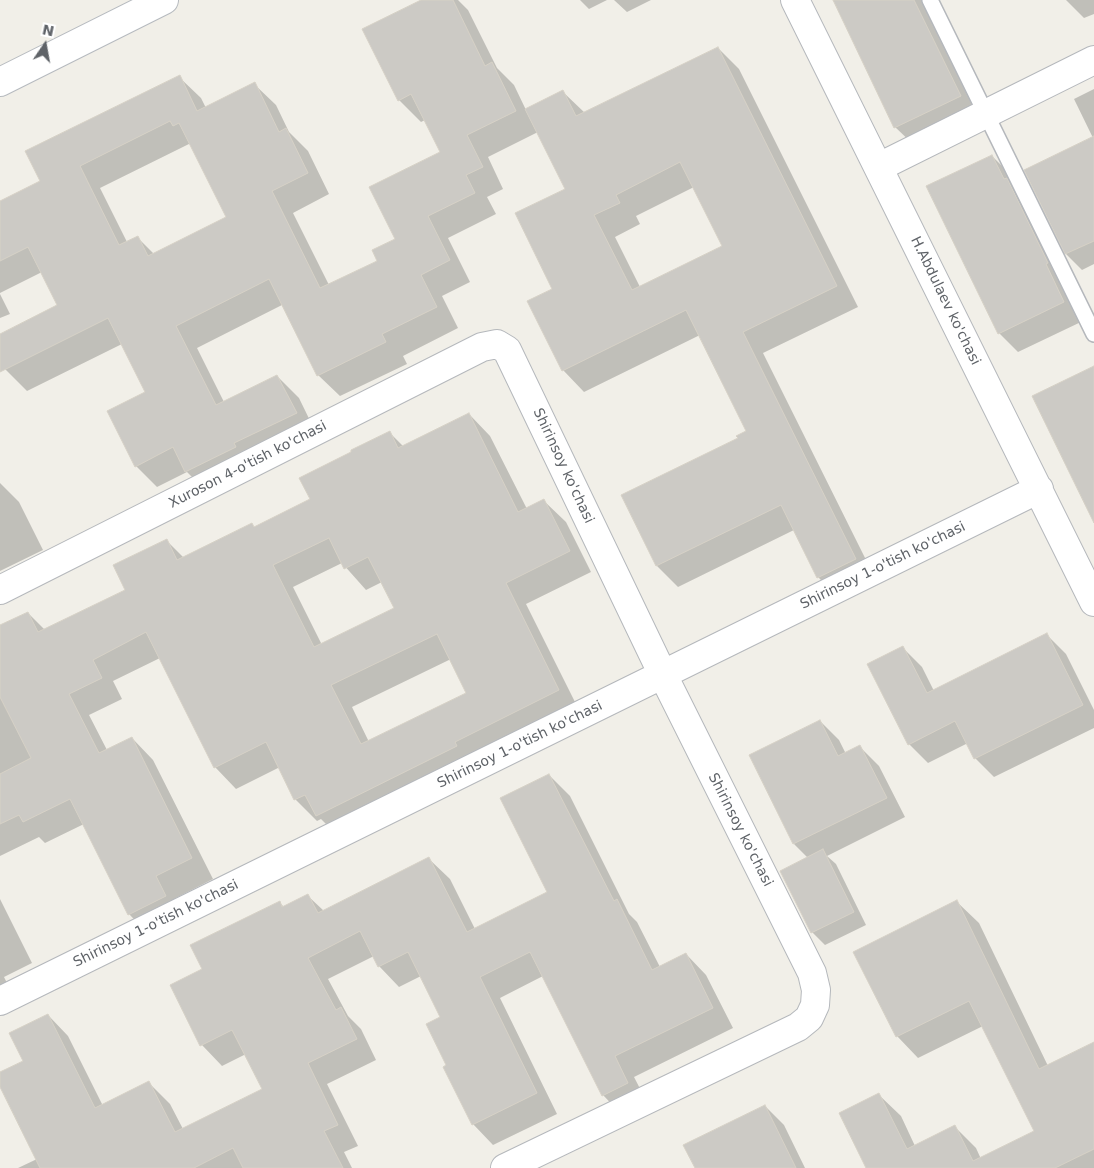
<!DOCTYPE html>
<style>
body{margin:0}
#map{position:relative;width:1094px;height:1168px;overflow:hidden;background:#f1efe8;font-family:"DejaVu Sans",sans-serif}
canvas{display:block}
.north{position:absolute;left:20px;top:20px;width:50px;height:50px;-webkit-text-stroke:4px #fff;paint-order:stroke;rotate:12deg;font-size:14px;font-weight:700;line-height:20px;text-align:center;color:#5f6368}
.north::after{content:'';display:block;margin:auto;width:18px;height:22px;background:#5f6368;clip-path:polygon(50% 0,100% 100%,50% 72%,0 100%)}
</style>
<div id="map">
<canvas width="1094" height="1168"></canvas>
<div class="north">N</div>
</div>
<script>
const context = document.querySelector('canvas').getContext('2d');
context.lineJoin = 'round';
function paint(path, color) {
  context.fillStyle = color;
  context.fill(path, 'evenodd');
}
function poly(rows) {
  const path = new Path2D();
  for (const r of rows) {
    path.moveTo(r[0], r[1]);
    for (let i = 2; i < r.length; i += 2) path.lineTo(r[i], r[i + 1]);
  }
  return path;
}
function stroke(path, color, width, dash) {
  context.strokeStyle = color;
  context.lineWidth = width;
  context.lineCap = dash ? 'butt' : 'round';
  context.setLineDash(dash || []);
  context.stroke(path);
}
function label(font, color, halo, rows, align = 'center') {
  context.font = font + ' "DejaVu Sans",sans-serif';
  context.lineWidth = 4;
  context.setLineDash([]);
  context.textBaseline = 'middle';
  context.strokeStyle = halo;
  context.fillStyle = color;
  for (const [text, x, y, turn = 0] of rows) {
    context.save();
    context.translate(x, y);
    context.rotate((+turn || 0) * Math.PI / 180);
    context.textAlign = isNaN(turn) ? turn : align;
    if (halo) context.strokeText(text, 0, 0);
    context.fillText(text, 0, 0);
    context.restore();
  }
}
paint(poly([
 [424,0,458,0,468,10,497,68,514,85,526,110,563,92,585,113,718,48,739,69,858,307,763,353,876,580,839,598,818,577,794,530,678,587,657,566,623,496,739,438,748,431,700,335,584,392,563,370,529,302,554,289,566,189,538,132,488,157,503,189,487,197,496,214,448,238,470,282,442,296,458,328,403,356,407,364,340,396,318,375,282,305,197,348,224,402,277,376,299,398,317,435,208,493,187,472,157,487,136,466,147,393,122,344,27,391,5,369,0,359,0,335,58,306,42,272,0,293,0,203,42,182,179,77,201,98,206,108,254,84,276,105,289,132,308,151,329,194,293,213,329,285,379,261,397,239,441,152,425,120,421,122,399,100],
 [191,143,228,217,154,254,137,237,127,242,100,188],
 [694,187,723,246,640,287,615,237,640,224,636,216],
 [580,0,607,0,589,9],
 [614,0,651,0,627,12],
 [834,0,923,0,979,115,915,146,895,127],
 [1066,0,1094,0,1094,14,1084,18],
 [1094,89,1094,264,1082,270,1066,254,1025,170,1093,138,1074,99],
 [992,156,1011,175,1083,321,1018,352,999,333],
 [0,294,10,314,0,318],
 [469,414,490,436,527,509,544,501,566,522,591,572,526,604,580,712,338,836,321,819,317,821,295,799,280,767,236,789,215,767,160,658,113,681,122,699,89,715,107,750,132,738,153,760,213,879,176,898,187,918,150,936,129,914,84,824,45,843,39,837,0,856,0,627,28,613,45,630,127,590,166,540,184,558,255,528,311,500,389,432,404,447],
 [342,563,366,590,382,582,395,609,322,645,293,587],
 [451,659,468,694,369,742,352,707],
 [0,483,19,502,43,550,0,571],
 [1047,635,1066,654,1094,710,1094,728,994,777,975,758,968,743,928,763,909,744,903,648,922,667,934,691],
 [820,721,839,740,846,754,860,747,879,766,905,817,827,856,836,864,866,925,825,945,812,932,808,858,794,844,751,755],
 [549,775,570,796,629,914,637,922,660,967,686,954,706,975,733,1028,634,1077,648,1104,623,1116,603,1095,543,976,500,998,557,1114,493,1145,473,1124,448,1066,442,1018,421,976,399,987,379,966,374,956,328,979,348,1016,361,1029,376,1060,327,1084,358,1146,344,1152,352,1168,18,1168,37,1159,0,1084,0,1074,24,1062,48,1015,68,1036,103,1106,149,1083,170,1104,183,1129,264,1090,246,1054,222,1066,202,1045,204,970,280,903,284,907,308,896,324,911,429,859,450,879,475,929,549,892],
 [0,899,32,963,4,977,14,997,0,1004],
 [957,902,979,923,1048,1066,1094,1044,1094,1168,868,1168,879,1095,901,1116,915,1146,955,1127,976,1148,981,1159,1035,1131,983,1026,918,1058,897,1036],
 [765,1106,784,1125,805,1168,696,1168]
]), '#0003');
const building = poly([
 [421,0,453,0,485,66,492,62,516,111,467,135,483,167,466,175,475,193,428,216,450,260,421,275,437,307,382,334,386,342,317,376,269,279,176,326,216,405,277,375,297,413,234,443,236,447,185,472,173,447,135,467,107,411,145,392,108,318,0,372,0,334,57,305,28,247,0,261,0,201,40,181,25,151,180,75,197,111,255,82,279,132,286,128,308,173,272,191,320,288,377,261,372,250,395,239,369,187,440,152,411,94,398,101,362,29,421,0],
 [170,121,173,126,179,123,226,217,148,256,138,236,119,245,80,166,170,121],
 [833,0,914,0,961,96,894,128,833,0],
 [718,47,837,286,743,332,856,559,817,578,781,505,656,566,621,495,738,438,736,436,746,431,686,310,562,371,527,301,552,289,515,213,565,189,525,109,563,90,576,116,718,47],
 [680,162,722,246,632,290,594,215,620,203,616,195,680,162],
 [1094,136,1094,241,1065,254,1024,170,1094,136],
 [992,155,1004,179,1007,178,1048,263,1046,264,1064,302,998,334,926,186,992,155],
 [1094,366,1094,523,1032,396,1094,366],
 [469,413,518,512,544,499,570,551,506,583,559,690,455,742,457,746,316,816,305,795,294,800,266,742,214,768,146,632,93,660,102,678,69,694,99,753,132,737,192,858,156,876,166,896,128,915,70,799,23,822,19,815,0,824,0,774,31,758,0,697,0,625,28,612,38,632,125,590,113,565,167,539,177,560,252,523,254,527,310,499,299,478,351,452,351,450,390,431,398,448,469,413],
 [329,538,344,569,368,557,394,608,314,647,273,565,329,538],
 [437,634,466,693,361,744,331,685,437,634],
 [1047,633,1083,705,974,759,955,721,908,745,867,664,903,646,927,693,1047,633],
 [820,720,838,756,860,745,887,798,793,844,749,755,820,720],
 [549,774,614,901,617,899,652,970,686,953,713,1008,615,1056,628,1083,602,1096,530,952,480,977,537,1093,472,1125,443,1067,446,1065,426,1024,440,1017,408,952,378,967,360,931,308,958,336,1010,341,1007,357,1039,308,1063,338,1125,324,1131,343,1168,243,1168,233,1148,194,1168,40,1168,0,1087,0,1072,23,1061,9,1033,48,1014,95,1108,149,1081,175,1132,262,1089,232,1030,200,1046,170,985,202,969,190,945,280,901,282,907,308,894,318,913,429,857,467,932,547,892,500,798,549,774],
 [823,849,854,912,811,933,780,871,823,849],
 [957,900,1039,1069,1094,1042,1094,1149,1055,1168,866,1168,839,1113,879,1093,907,1149,955,1125,973,1161,1034,1131,969,1001,896,1037,853,952,957,900],
 [765,1105,796,1168,695,1168,683,1145,765,1105]
]);
paint(building, '#cccac5');
stroke(building, '#d6d1c6', 1);
const service = poly([
 [930,0,1094,334]
]);
const minor = poly([
 [795,0,1094,602],
 [879,167,1094,60],
 [0,590,482,347,497,344,507,350,663,675,812,973,816,990,815,1005,809,1018,798,1027,505,1168],
 [0,1001,1039,489]
]);
const secondary = poly([
 [0,82,164,0]
]);
stroke(service, '#b5b8bc', 18);
stroke(minor, '#b5b8bc', 30);
stroke(secondary, '#b6babf', 30);
stroke(service, '#fff', 15);
stroke(minor, '#fff', 28);
stroke(secondary, '#fff', 28);
label('14px', '#5f6368', '#fff', [
 ["H.Abdulaev ko'chasi",945,301,64],
 ["Xuroson 4-o'tish ko'chasi",248,465,-27],
 ["Shirinsoy ko'chasi",563,466,65],
 ["Shirinsoy 1-o'tish ko'chasi",883,566,-26],
 ["Shirinsoy 1-o'tish ko'chasi",520,745,-26],
 ["Shirinsoy ko'chasi",740,830,63],
 ["Shirinsoy 1-o'tish ko'chasi",156,924,-26]
]);
</script>
